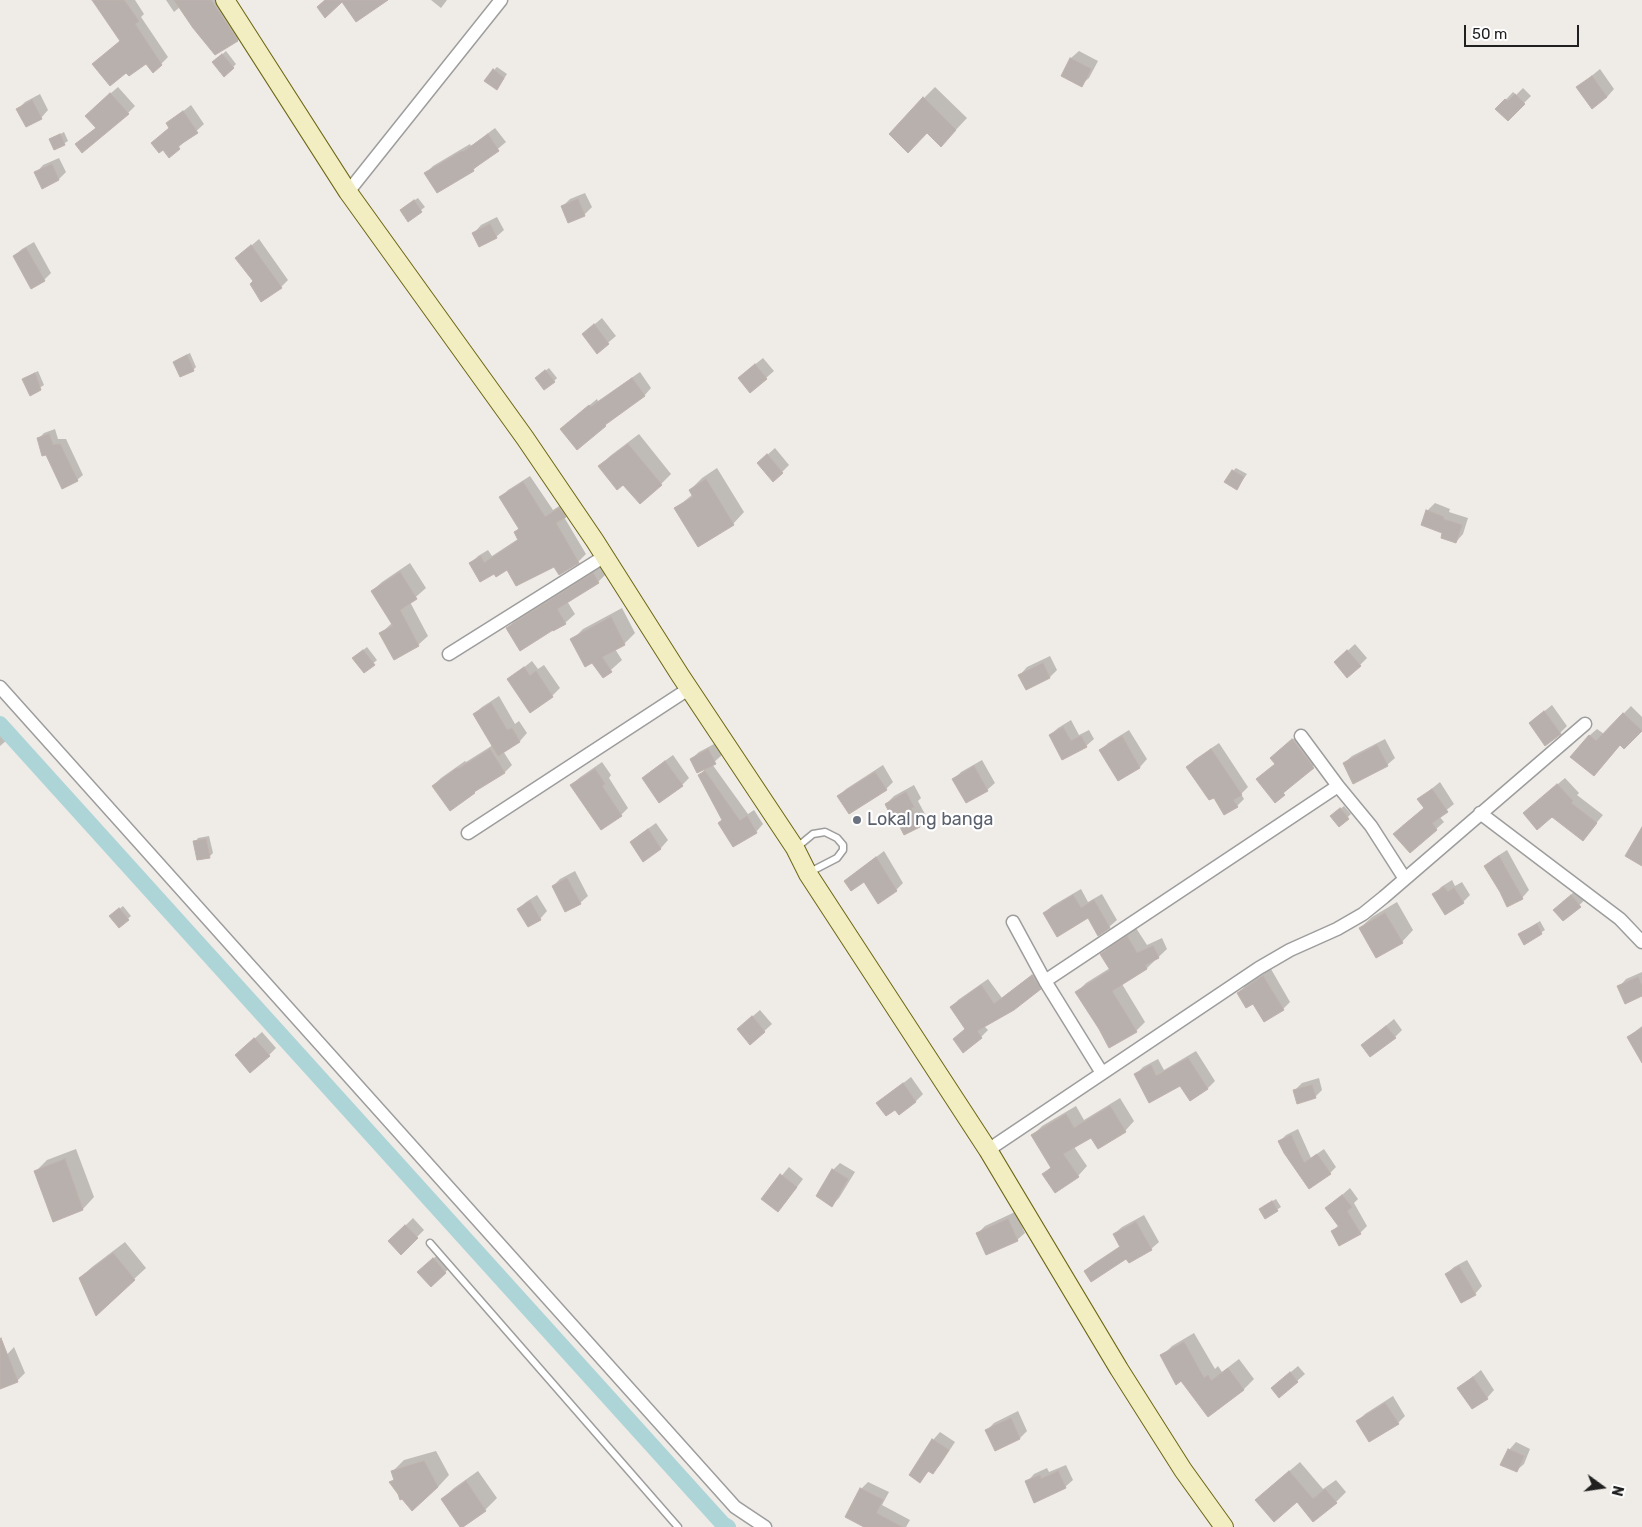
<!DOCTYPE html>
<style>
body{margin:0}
#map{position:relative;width:1642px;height:1527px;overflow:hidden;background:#efebe7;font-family:Rubik,sans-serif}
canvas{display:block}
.north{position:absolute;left:1577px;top:1462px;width:50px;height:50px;-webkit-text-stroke:4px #fff;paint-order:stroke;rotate:104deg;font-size:14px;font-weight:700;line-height:20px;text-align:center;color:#202020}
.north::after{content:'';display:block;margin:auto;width:18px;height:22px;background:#202020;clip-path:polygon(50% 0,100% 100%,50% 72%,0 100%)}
.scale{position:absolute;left:1464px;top:25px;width:115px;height:22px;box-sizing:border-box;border:2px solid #202020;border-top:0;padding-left:6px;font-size:15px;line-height:18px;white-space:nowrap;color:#202020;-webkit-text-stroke:4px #fff;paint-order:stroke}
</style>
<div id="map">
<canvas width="1642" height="1527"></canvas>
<div class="north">N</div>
<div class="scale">50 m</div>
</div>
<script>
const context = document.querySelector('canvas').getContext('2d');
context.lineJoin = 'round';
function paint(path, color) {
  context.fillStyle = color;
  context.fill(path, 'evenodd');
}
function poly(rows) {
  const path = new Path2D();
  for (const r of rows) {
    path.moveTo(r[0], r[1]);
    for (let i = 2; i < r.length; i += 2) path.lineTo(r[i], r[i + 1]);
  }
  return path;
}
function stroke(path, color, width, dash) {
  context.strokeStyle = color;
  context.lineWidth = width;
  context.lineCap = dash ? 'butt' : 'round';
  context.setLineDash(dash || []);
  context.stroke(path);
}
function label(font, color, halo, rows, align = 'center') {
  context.font = font + ' Rubik,sans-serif';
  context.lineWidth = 4.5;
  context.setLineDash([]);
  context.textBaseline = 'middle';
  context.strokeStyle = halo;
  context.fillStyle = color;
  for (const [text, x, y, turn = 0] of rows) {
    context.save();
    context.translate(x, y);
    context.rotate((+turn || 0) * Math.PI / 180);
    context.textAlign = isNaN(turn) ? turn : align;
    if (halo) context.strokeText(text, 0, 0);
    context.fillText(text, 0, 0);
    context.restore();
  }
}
paint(poly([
 [100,0,135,0,144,14,141,17,168,57,154,71,147,62,94,64,121,40],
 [166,0,222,0,245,33,238,40,215,54,180,7,174,12],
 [431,0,447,0,441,8],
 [226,51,236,64,233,67,217,59],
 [1079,51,1098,61,1089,78,1081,85,1062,75,1071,58],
 [497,67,507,74,500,85,494,70],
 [1600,69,1614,89,1607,97,1578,87],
 [118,87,135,106,128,113,77,144,97,127,93,109],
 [935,87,967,118,952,134,927,132,924,98],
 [1523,88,1531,96,1508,119,1497,109,1513,92,1516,95],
 [40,94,48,110,41,118,18,109,25,102],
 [191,105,204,124,169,156,163,148,153,143,170,128,167,124],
 [495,128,506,142,473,170,426,173,433,166,470,144,471,146],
 [64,132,68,141,55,149,50,140],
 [59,158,66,172,59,179,36,173,43,165],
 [585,193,592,207,584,215,562,207,570,199],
 [418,198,425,207,408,220,404,207],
 [497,217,504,230,496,237,474,233,481,225],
 [259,239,288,280,281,287,254,281,237,258],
 [34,242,51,273,44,280,14,256,22,249],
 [602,318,616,336,597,352,583,334],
 [190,353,196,367,193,370,174,362,178,359],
 [763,358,774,371,766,378,747,371],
 [549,368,557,378,554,381,540,375],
 [38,371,44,385,30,394,23,379],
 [640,372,651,388,644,396,569,422,597,399,598,401],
 [55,429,58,439,66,439,83,475,77,480,38,439,44,433],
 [639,434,671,474,661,484,623,484,600,466,610,456],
 [775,448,789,465,782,472,766,456],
 [717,468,744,512,733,524,676,508,693,494,690,490,702,478],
 [1236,468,1247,474,1237,488,1233,471],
 [530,476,553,510,567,501,573,509,564,517,586,554,578,562,559,574,554,565,508,568,471,563,478,556,488,550,492,556,518,539,515,532,520,527,501,497,508,490],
 [1435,503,1450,509,1449,512,1468,518,1463,534,1456,542,1444,532,1427,511],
 [410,563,426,588,410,602,428,636,418,645,381,633,392,623,372,591,382,582],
 [603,564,608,572,598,582,567,601,575,614,565,623,507,628,517,619],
 [622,608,635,633,624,644,615,649,622,660,603,677,592,661,572,640,583,629],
 [1355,644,1367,658,1360,665,1343,655],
 [367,647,377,660,364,671,357,655],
 [1050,656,1057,670,1050,677,1020,675,1027,667],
 [532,661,538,669,544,665,560,688,552,696,531,711,509,679],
 [499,696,515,724,519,721,527,733,520,741,503,751,512,765,505,772,474,792,433,786,441,778,465,761,466,762,493,745,474,714,482,707],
 [1552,705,1567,726,1560,733,1530,723],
 [1631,706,1642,717,1642,730,1624,748,1621,744,1594,775,1589,736,1597,729,1604,734],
 [2,720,14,734,0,746,0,721],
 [1071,720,1079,735,1089,730,1094,739,1086,746,1050,735,1058,728],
 [1129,730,1147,759,1140,767,1119,779,1101,750,1108,743],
 [1300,733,1321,759,1275,801,1276,763,1271,758],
 [1385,739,1395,758,1387,765,1344,763,1352,756],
 [716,743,722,755,712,764,748,814,754,810,763,824,756,832,723,820,700,775,707,767,691,759,699,752],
 [1219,743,1248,787,1241,794,1244,799,1237,806,1214,796,1188,767,1194,760],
 [673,755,689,778,682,785,643,778,651,771],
 [982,760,995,783,987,790,954,779,961,772],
 [602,762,611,775,609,778,628,808,621,815,572,785,579,778],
 [883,765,893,782,886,789,839,796,846,789],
 [1565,778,1579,793,1577,795,1603,815,1583,839,1552,816,1532,806],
 [1440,782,1454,804,1439,816,1444,822,1410,852,1402,826,1425,807,1419,799],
 [914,785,921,798,918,801,927,818,919,826,896,815,886,804,894,796],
 [1344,806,1351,814,1339,825,1335,813],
 [656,823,668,840,661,848,643,860,631,842,639,835],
 [209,836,213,853,209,857,195,842,198,838],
 [1507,850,1529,890,1522,898,1486,866,1493,859],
 [884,851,903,883,896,890,864,881,845,881],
 [575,871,588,896,580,903,553,886,560,879],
 [1452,880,1455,886,1462,882,1470,895,1463,902,1434,895,1441,887],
 [1579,888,1587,898,1563,920,1562,902],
 [1081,889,1088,902,1102,894,1117,920,1109,927,1089,917,1044,913,1052,906],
 [537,895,547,911,540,919,518,909,526,902],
 [1397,902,1413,930,1402,942,1360,928,1372,917],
 [123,906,131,916,120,926,111,916],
 [1540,921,1545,930,1524,943,1519,934],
 [1136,928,1147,945,1162,938,1167,949,1147,968,1122,984,1145,1022,1136,1031,1100,1029,1077,992,1086,983,1110,968,1102,954,1110,946],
 [1040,969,1047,981,1040,988,984,1026,988,1030,981,1037,952,1007,958,1000,988,979,1002,998],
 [1271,969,1290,1002,1283,1009,1253,1002,1239,993,1246,985],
 [1642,972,1642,994,1619,987,1626,979],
 [760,1010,772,1024,750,1044,746,1022],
 [1394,1019,1402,1030,1395,1037,1362,1045],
 [1642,1026,1642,1045,1628,1037],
 [262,1032,276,1048,269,1055,244,1048],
 [1196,1051,1215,1081,1208,1088,1181,1084,1136,1074,1143,1067,1158,1059,1164,1070],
 [911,1077,923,1094,916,1101,899,1113,895,1108,878,1103],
 [1319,1078,1322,1090,1315,1097,1294,1091,1302,1083],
 [1120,1098,1134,1121,1125,1131,1092,1136,1074,1147,1087,1166,1078,1176,1056,1191,1044,1174,1051,1167,1033,1135,1042,1126,1076,1106,1084,1120],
 [1298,1129,1311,1158,1324,1149,1336,1167,1330,1173,1309,1187,1280,1141,1286,1135],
 [76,1149,94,1197,83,1209,54,1220,36,1171,47,1160],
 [840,1163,855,1172,839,1198,832,1205,833,1170],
 [789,1167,803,1179,785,1203,763,1198],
 [1350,1188,1358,1199,1354,1203,1367,1226,1360,1233,1332,1231,1339,1225,1327,1208],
 [1276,1199,1281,1207,1266,1217,1264,1206],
 [1015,1212,1025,1233,1017,1240,978,1233,985,1226],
 [1144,1215,1159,1242,1151,1249,1085,1271,1093,1264,1120,1246,1114,1234,1122,1227],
 [413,1218,424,1230,401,1253,390,1241],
 [125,1242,146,1268,96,1314,80,1278,92,1267],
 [441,1252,453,1265,431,1285,426,1265],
 [1467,1260,1482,1286,1475,1294,1446,1274,1454,1267],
 [1194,1333,1215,1369,1218,1366,1222,1372,1239,1359,1254,1379,1244,1389,1208,1415,1162,1356,1172,1346],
 [14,1347,25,1373,17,1381,0,1382,0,1362],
 [1298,1366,1305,1374,1297,1381,1272,1388],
 [1481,1370,1494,1390,1487,1398,1472,1408,1459,1388],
 [1393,1396,1405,1416,1398,1423,1358,1421,1365,1414],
 [1018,1411,1027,1431,1020,1438,996,1450,987,1430,994,1423],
 [940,1432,955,1442,940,1465,933,1473,930,1470,920,1481,933,1440],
 [1516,1442,1530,1449,1524,1464,1516,1471,1509,1450],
 [436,1451,449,1475,438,1487,403,1498,391,1483,395,1479,392,1472,404,1460],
 [1300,1462,1323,1489,1336,1480,1346,1492,1336,1502,1297,1500,1267,1490],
 [1066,1465,1073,1480,1065,1487,1027,1482,1034,1474,1047,1468,1049,1472],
 [478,1471,497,1498,485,1510,461,1526,442,1499,454,1488],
 [868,1482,889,1492,882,1505,910,1520,906,1527,867,1527,861,1489]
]), '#0003');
stroke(poly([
 [0,724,723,1524,728,1527]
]), '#add5d8', 16);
const building = poly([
 [92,0,124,0,139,21,135,24,162,65,153,73,146,64,129,76,126,73,110,86,92,64,120,41,92,0],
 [174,0,211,0,238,41,215,55,193,28,174,0],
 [325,0,388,0,356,22,342,2,325,18,317,7,325,0],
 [222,54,234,68,224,77,212,62,222,54],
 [1070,58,1091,69,1082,87,1061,76,1070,58],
 [493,69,504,78,497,90,484,81,493,69],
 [1592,76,1607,97,1592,109,1576,87,1592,76],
 [110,93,129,114,82,153,75,144,96,128,85,116,110,93],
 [1515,94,1525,104,1508,121,1495,109,1505,99,1508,101,1515,94],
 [923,97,956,130,941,147,927,133,908,153,889,134,923,97],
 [32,100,42,119,26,127,16,109,32,100],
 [183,111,198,133,178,146,180,149,169,158,163,150,159,153,151,143,169,128,166,123,183,111],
 [60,134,65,145,54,150,49,139,60,134],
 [488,134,499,151,473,169,474,171,437,193,424,173,462,151,463,152,488,134],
 [52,164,59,180,42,189,34,172,52,164],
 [578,199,585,216,568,223,561,206,578,199],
 [414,200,422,212,408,222,400,210,414,200],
 [490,224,497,238,479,247,472,233,490,224],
 [251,245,282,288,261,302,250,284,253,281,235,258,251,245],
 [26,248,45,281,31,289,13,256,26,248],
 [594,324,609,344,597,354,582,334,594,324],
 [187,355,194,371,180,377,173,362,187,355],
 [755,364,767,379,750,393,738,378,755,364],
 [545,370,555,382,544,390,535,378,545,370],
 [35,373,41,390,30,396,22,379,35,373],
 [632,378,645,396,605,425,606,426,577,450,560,429,589,405,591,407,632,378],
 [49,434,53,445,60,444,78,481,62,489,46,455,42,456,37,438,49,434],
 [628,444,662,485,640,504,623,485,617,490,598,466,628,444],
 [767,454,783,473,773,482,757,463,767,454],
 [1232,470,1244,477,1237,490,1224,482,1232,470],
 [706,479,734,525,698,547,674,508,693,497,689,490,706,479],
 [523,482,545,517,559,508,566,517,556,523,579,563,559,575,554,567,516,586,507,570,496,577,494,574,480,582,469,563,481,556,484,563,518,540,514,532,519,529,499,497,523,482],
 [1426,510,1444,517,1443,519,1462,525,1456,543,1441,538,1442,533,1421,525,1426,510],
 [400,572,417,599,400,610,419,646,394,660,379,633,393,626,371,591,400,572],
 [593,573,599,583,557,609,566,624,553,631,553,630,520,651,506,628,593,573],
 [611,617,625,645,602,657,612,672,603,678,592,663,585,667,570,639,611,617],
 [363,650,375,665,364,673,352,658,363,650],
 [1347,650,1361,666,1347,678,1334,662,1347,650],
 [1043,663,1050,678,1026,690,1018,675,1043,663],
 [524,667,530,676,536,671,553,697,530,713,507,679,524,667],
 [491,703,507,730,512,728,520,742,498,756,473,714,491,703],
 [1544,711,1561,734,1545,746,1529,723,1544,711],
 [1623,713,1642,731,1624,749,1620,745,1594,776,1570,757,1589,735,1596,741,1623,713],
 [1063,727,1071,741,1081,736,1087,747,1062,760,1049,735,1063,727],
 [1122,736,1140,768,1118,781,1099,750,1122,736],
 [1292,739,1314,768,1283,793,1285,795,1275,803,1256,779,1275,764,1270,758,1292,739],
 [1377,745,1388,766,1353,784,1343,763,1377,745],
 [490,749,505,773,474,792,475,793,450,811,432,786,457,768,458,769,490,749],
 [708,749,716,764,697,773,690,759,708,749],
 [1211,749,1242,795,1233,800,1238,807,1224,815,1214,798,1209,800,1186,767,1211,749],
 [665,761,683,786,659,803,642,778,665,761],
 [974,766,988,791,966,803,952,779,974,766],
 [595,769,605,784,602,786,622,816,601,830,570,785,595,769],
 [705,771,740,821,747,816,757,833,733,847,718,823,722,820,698,775,705,771],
 [875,772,887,790,849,814,837,796,875,772],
 [1557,784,1573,801,1571,803,1597,823,1583,841,1552,817,1537,830,1523,813,1557,784],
 [1432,789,1448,812,1432,823,1437,830,1410,853,1393,834,1424,808,1417,799,1432,789],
 [906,792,914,807,911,808,920,827,904,835,895,817,892,818,885,804,906,792],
 [1340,808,1349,819,1339,827,1330,816,1340,808],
 [1642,827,1642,866,1625,856,1642,827],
 [648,829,661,849,643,862,630,842,648,829],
 [206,839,210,858,197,860,193,841,206,839],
 [1499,856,1523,899,1507,907,1500,892,1484,866,1499,856],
 [876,857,897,891,878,904,864,882,851,891,844,881,876,857],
 [567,878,581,904,565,912,552,886,567,878],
 [1444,887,1448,892,1454,888,1464,903,1445,915,1432,894,1444,887],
 [1073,895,1081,908,1094,900,1110,928,1098,936,1088,918,1057,937,1043,913,1073,895],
 [1571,895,1581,907,1563,921,1553,910,1571,895],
 [530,901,541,920,528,927,517,909,530,901],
 [119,908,129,920,119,928,109,916,119,908],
 [1385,913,1403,943,1376,958,1359,928,1385,913],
 [1537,924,1542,934,1524,945,1518,934,1537,924],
 [1127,936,1137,953,1153,946,1159,958,1145,965,1147,969,1112,991,1137,1032,1109,1048,1099,1029,1075,992,1110,970,1100,954,1127,936],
 [1032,975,1041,989,1014,1010,977,1031,982,1038,963,1053,953,1039,965,1029,950,1007,981,985,994,1004,1032,975],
 [1263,976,1284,1010,1264,1022,1253,1004,1246,1008,1237,993,1263,976],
 [1638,977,1642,986,1642,996,1625,1004,1617,986,1638,977],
 [752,1016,765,1032,750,1045,737,1029,752,1016],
 [1386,1026,1396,1038,1370,1057,1361,1045,1386,1026],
 [1642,1028,1642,1063,1627,1037,1642,1028],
 [254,1038,270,1056,250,1073,235,1055,254,1038],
 [1188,1058,1208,1089,1190,1101,1180,1086,1149,1103,1134,1074,1151,1065,1156,1076,1188,1058],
 [903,1083,916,1102,899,1115,895,1110,886,1116,876,1103,903,1083],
 [1312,1085,1316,1098,1297,1104,1293,1090,1312,1085],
 [1110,1106,1126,1132,1098,1149,1091,1138,1063,1154,1079,1177,1055,1193,1042,1174,1051,1168,1031,1135,1066,1114,1074,1128,1110,1106],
 [1291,1135,1304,1163,1317,1154,1331,1174,1309,1189,1284,1153,1278,1141,1291,1135],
 [65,1159,83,1210,53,1222,34,1171,65,1159],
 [832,1169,848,1179,832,1207,816,1196,832,1169],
 [780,1174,797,1187,778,1212,761,1199,780,1174],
 [1342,1195,1352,1207,1347,1211,1361,1234,1339,1246,1331,1231,1339,1227,1325,1208,1342,1195],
 [1272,1201,1278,1211,1265,1219,1259,1209,1272,1201],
 [1008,1219,1018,1241,986,1255,976,1233,1008,1219],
 [1136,1222,1152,1250,1129,1263,1126,1259,1091,1282,1084,1271,1120,1247,1113,1234,1136,1222],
 [405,1225,418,1238,401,1255,388,1241,405,1225],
 [113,1253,135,1280,96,1316,79,1278,113,1253],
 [433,1258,446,1273,431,1287,417,1272,433,1258],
 [1459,1266,1476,1295,1461,1303,1445,1274,1459,1266],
 [1,1338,18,1382,0,1389,0,1339,1,1338],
 [1184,1342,1204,1378,1208,1375,1211,1381,1228,1368,1244,1390,1208,1417,1181,1381,1176,1385,1160,1355,1184,1342],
 [1290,1372,1298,1382,1279,1398,1271,1388,1290,1372],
 [1473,1377,1488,1399,1472,1409,1457,1388,1473,1377],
 [1385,1403,1399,1424,1369,1442,1356,1421,1385,1403],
 [1011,1418,1020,1439,995,1451,985,1430,1011,1418],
 [932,1439,949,1450,933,1474,928,1471,920,1483,909,1475,932,1439],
 [1508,1449,1524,1456,1517,1472,1500,1465,1508,1449],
 [424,1461,438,1487,412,1511,402,1499,400,1500,398,1494,389,1482,394,1480,391,1471,424,1461],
 [1058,1471,1066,1488,1034,1503,1025,1481,1040,1475,1041,1479,1058,1471],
 [1289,1471,1313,1499,1325,1489,1337,1503,1313,1522,1297,1502,1274,1522,1255,1500,1289,1471],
 [466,1481,486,1511,463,1527,460,1527,441,1499,466,1481],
 [860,1488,883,1500,876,1513,902,1527,864,1527,845,1517,860,1488]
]);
paint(building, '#b8b0ad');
stroke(building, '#bfb1ab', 1);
const service = poly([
 [796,848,813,834,825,832,837,838,843,845,843,850,837,858,808,873],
 [430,1243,678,1527]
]);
const minor = poly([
 [348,192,501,0],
 [449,654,605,556],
 [0,687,735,1507,765,1527],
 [1301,736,1338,786,1371,826,1405,879],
 [1480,813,1620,919,1642,942],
 [468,833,690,688],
 [1013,922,1045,981,1102,1073],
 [1045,981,1338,786],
 [988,1150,1259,968,1290,950,1337,929,1363,914,1384,897,1585,724]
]);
const secondary = poly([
 [225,0,348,192,525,438,595,541,680,675,795,848,808,874,988,1150,1119,1369,1183,1470,1224,1527]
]);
stroke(service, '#9d9d9d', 9);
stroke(minor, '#9d9d9d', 15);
stroke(secondary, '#6c6712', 20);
stroke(service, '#fff', 6);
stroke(minor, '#fff', 12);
stroke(secondary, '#f3edc2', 18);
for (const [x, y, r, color] of [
 [857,820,5,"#6b7280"]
]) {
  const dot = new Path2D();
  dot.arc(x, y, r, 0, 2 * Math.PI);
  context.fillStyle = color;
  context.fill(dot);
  stroke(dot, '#fff', 2);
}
label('18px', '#5b616d', '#fff', [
 ["Lokal ng banga",867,820]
], 'left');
</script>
